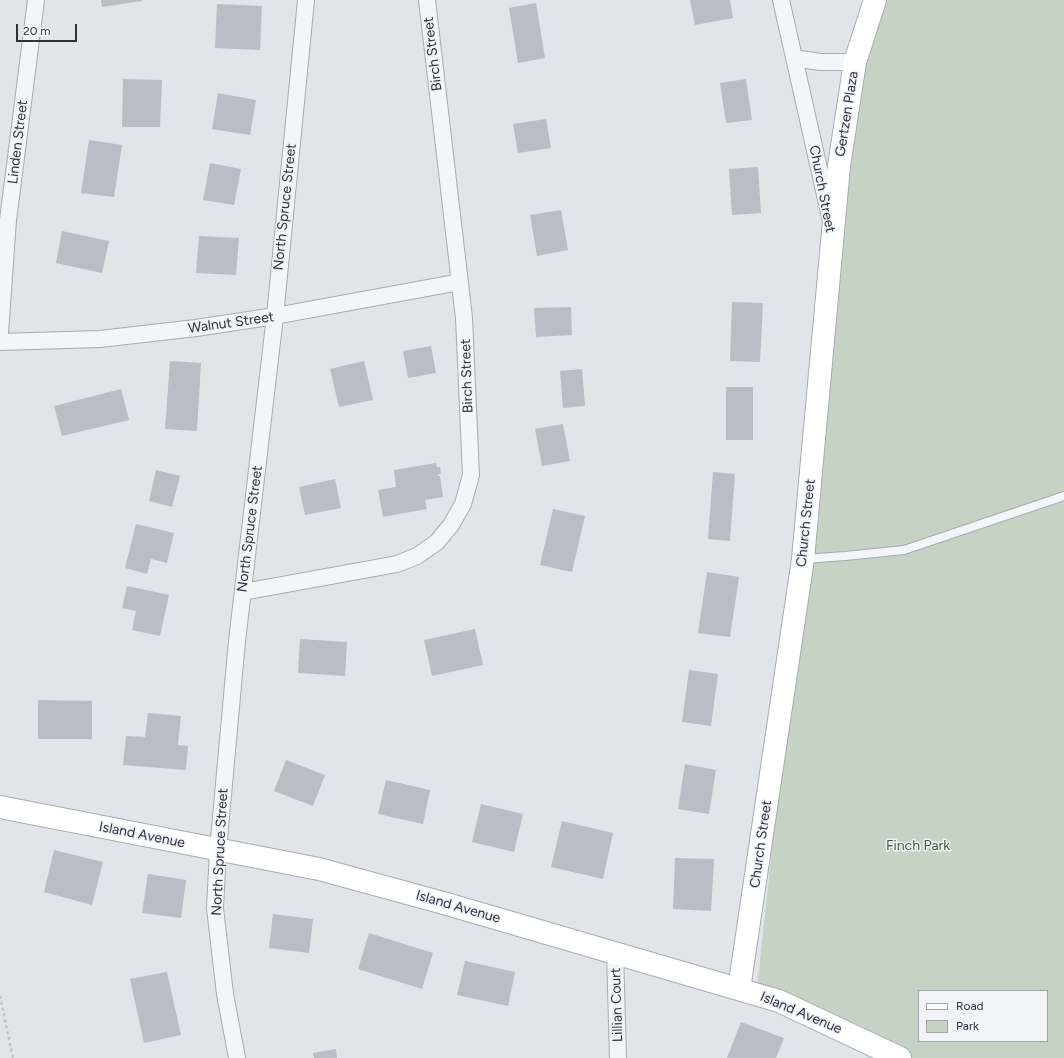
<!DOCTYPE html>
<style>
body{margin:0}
#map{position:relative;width:1064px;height:1058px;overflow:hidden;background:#e1e4e9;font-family:Figtree,sans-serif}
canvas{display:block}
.legend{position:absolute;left:918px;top:990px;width:130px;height:52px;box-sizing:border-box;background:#f1f3f7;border:1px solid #a2a5ae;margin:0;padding:5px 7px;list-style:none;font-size:12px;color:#2b3140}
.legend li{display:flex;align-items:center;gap:8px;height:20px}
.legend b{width:20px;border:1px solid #a2a5ae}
.scale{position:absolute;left:16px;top:24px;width:61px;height:18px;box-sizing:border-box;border:2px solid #2b3140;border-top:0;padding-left:5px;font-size:12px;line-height:14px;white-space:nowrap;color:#2b3140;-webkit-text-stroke:3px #f1f3f7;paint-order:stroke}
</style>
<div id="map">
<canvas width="1064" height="1058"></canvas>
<ul class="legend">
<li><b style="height:5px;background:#fff"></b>Road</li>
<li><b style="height:11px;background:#c6d2c3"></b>Park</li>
</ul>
<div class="scale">20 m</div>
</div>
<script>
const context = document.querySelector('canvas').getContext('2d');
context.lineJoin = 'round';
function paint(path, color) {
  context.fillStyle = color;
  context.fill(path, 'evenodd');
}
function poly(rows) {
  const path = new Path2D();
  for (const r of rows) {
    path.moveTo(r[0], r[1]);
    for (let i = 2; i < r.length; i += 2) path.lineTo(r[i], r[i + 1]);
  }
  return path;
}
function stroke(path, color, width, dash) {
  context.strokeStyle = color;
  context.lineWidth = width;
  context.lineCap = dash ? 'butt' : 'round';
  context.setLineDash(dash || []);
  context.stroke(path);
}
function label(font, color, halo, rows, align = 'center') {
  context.font = font + ' Figtree,sans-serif';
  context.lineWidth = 3;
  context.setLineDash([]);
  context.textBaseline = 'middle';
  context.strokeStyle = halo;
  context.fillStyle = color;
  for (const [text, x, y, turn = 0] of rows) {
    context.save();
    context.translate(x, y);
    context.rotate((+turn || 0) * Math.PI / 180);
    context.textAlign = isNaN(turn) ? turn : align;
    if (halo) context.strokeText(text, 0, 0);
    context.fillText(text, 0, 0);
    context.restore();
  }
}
paint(poly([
 [870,0,1064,0,1064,1058,879,1058,757,990,856,55],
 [919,991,1047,991,1047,1041,919,1041]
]), '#c6d2c3');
paint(poly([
 [101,0,142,0,142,1,102,7],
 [690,0,730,0,733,18,695,25],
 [536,3,545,58,518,63,509,8],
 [217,4,262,6,260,50,215,48],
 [123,79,162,80,160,127,122,127],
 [746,79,752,120,726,123,720,83],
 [218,93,256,100,250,135,212,129],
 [546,119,551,148,518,153,513,124],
 [89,140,122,145,114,197,81,193],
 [210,163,241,169,234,205,203,200],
 [758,167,761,213,732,215,729,169],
 [561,210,568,250,537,256,530,215],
 [62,231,109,241,102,273,56,263],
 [199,236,239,238,236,275,196,273],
 [732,302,763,303,760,362,730,361],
 [571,307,572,335,536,337,534,308],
 [431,346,436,373,408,378,403,351],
 [170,361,201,363,197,431,165,429],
 [364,361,373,400,339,407,330,369],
 [582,369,585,406,563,408,560,371],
 [726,387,753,387,753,440,726,440],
 [121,389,129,420,62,436,54,406],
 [563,424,570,461,542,466,535,429],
 [436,463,437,467,440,467,441,474,438,474,438,476,440,476,443,497,425,500,427,509,383,517,378,490,396,487,394,470],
 [156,470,180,476,172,507,149,501],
 [713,472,735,474,730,541,708,539],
 [335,479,341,508,305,515,299,487],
 [553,509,585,516,572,572,540,565],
 [136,524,174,533,167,563,151,559,147,574,125,568],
 [707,572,739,577,730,637,698,633],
 [127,586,169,595,160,636,132,630,136,611,122,608],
 [475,629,483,665,432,676,424,640],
 [300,639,347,642,345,676,298,673],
 [689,670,718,674,711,726,682,722],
 [38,700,92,701,92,739,38,739],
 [148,713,181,716,178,745,188,746,186,770,123,765,126,736,145,737],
 [286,760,325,775,313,806,274,791],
 [685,764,716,770,709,814,678,809],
 [386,780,430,790,423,824,378,814],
 [481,804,523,814,514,852,472,842],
 [562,821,613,833,603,879,551,867],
 [54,850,103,862,92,905,44,892],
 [675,858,714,859,711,911,673,909],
 [148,874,186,880,181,918,142,913],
 [273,914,313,919,309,953,269,948],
 [369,933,433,953,422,989,358,969],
 [465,961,515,972,508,1006,457,995],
 [167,972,181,1035,144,1043,130,979],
 [741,1022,784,1038,776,1058,727,1058],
 [336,1049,337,1058,314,1058,313,1053]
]), '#b9bdc5');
const lane = poly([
 [804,559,845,556,904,550,1064,496]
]);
const street = poly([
 [781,0,830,217],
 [794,58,820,62,855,62],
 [0,333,8,220,36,0],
 [0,342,100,339,196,328,275,316,460,282],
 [243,592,397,564,417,556,437,542,451,525,463,504,471,475,464,318,427,0],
 [615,952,618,1058],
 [237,1058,225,994,215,908,218,850,237,641,275,316,306,0]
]);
const secondary = poly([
 [0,807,319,869,447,904,779,1001,900,1058],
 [739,989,803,559,839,166,855,62,875,0]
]);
stroke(lane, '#a7abb3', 10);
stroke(street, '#a7abb3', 18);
stroke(secondary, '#a7abb3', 24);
stroke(poly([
 [0,996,13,1058]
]), '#c0c2c8', 2.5, [3, 3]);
stroke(lane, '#f4f5f8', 8);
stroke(street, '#f4f5f8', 16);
stroke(secondary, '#fff', 22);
label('14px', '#2b3140', '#f1f3f7', [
 ["Birch Street",433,54,-97],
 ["Gertzen Plaza",847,114,-81],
 ["Linden Street",18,142,-83],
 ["Church Street",822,189,79],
 ["North Spruce Street",285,207,-84],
 ["Walnut Street",231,323,-8],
 ["Birch Street",467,376,-92],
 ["Church Street",806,523,-84],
 ["North Spruce Street",250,529,-83],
 ["Island Avenue",142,835,11],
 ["Church Street",761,844,-82],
 ["North Spruce Street",220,852,-87],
 ["Island Avenue",458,907,16],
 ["Lillian Court",617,1005,-92],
 ["Island Avenue",801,1013,23]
]);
label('14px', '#3d5a39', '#f1f3f7', [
 ["Finch Park",918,846]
]);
</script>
